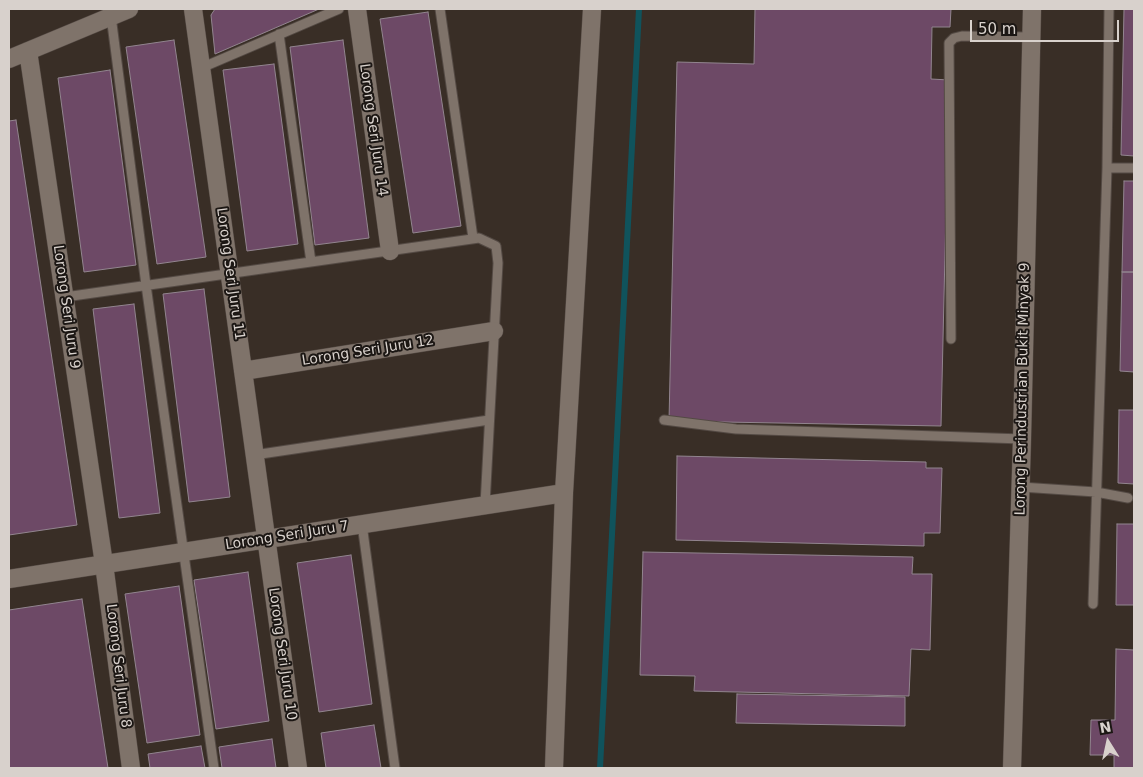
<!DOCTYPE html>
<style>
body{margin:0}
#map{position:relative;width:1143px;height:777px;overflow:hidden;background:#392e26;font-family:"DejaVu Sans",sans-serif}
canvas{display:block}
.frame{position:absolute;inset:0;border:10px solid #d8d1cc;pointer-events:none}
.north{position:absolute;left:1083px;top:717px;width:50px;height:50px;-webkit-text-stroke:4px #1c1714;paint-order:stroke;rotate:350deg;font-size:14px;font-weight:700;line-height:20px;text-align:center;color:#d8d1cc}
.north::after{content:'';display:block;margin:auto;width:18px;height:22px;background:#d8d1cc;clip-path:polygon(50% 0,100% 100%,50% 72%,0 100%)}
.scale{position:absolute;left:970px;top:20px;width:149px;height:22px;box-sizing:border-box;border:2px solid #d8d1cc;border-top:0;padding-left:6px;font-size:15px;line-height:18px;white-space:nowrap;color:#d8d1cc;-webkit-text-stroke:4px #1c1714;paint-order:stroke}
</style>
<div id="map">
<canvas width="1143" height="777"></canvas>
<div class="frame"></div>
<div class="north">N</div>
<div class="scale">50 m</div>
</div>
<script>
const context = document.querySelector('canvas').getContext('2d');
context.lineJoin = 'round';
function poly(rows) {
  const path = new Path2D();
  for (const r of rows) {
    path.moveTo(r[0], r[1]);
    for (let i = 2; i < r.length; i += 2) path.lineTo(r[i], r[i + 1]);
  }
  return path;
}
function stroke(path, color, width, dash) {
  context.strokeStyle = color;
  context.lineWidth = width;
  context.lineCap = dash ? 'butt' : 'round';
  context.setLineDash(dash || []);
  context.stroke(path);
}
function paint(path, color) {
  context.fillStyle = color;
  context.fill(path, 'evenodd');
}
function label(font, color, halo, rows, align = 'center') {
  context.font = font + ' "DejaVu Sans",sans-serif';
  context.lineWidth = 4;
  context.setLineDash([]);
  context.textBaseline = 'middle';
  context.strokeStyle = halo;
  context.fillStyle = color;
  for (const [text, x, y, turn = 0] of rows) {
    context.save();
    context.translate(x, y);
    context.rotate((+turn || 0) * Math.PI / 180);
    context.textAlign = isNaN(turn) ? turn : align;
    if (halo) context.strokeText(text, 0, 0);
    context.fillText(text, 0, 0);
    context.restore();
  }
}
stroke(poly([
 [600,768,639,9]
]), '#10535c', 6);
const building = poly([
 [215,9,319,9,215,54,211,15,215,9],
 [755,9,951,9,950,27,932,27,931,79,949,80,941,426,669,421,677,62,754,64,755,9],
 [1124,9,1134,9,1134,156,1121,155,1124,9],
 [428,12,461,226,413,233,380,19,428,12],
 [174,40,206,257,157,264,126,47,174,40],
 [343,40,369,238,315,245,290,47,343,40],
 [274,64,298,244,247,251,223,70,274,64],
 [110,70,136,265,84,272,58,78,110,70],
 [16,120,77,525,9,535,9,121,16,120],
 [1124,181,1134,181,1134,272,1122,272,1124,181],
 [1122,272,1134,272,1134,372,1120,371,1122,272],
 [204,289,230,497,189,502,163,294,204,289],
 [134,304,160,513,119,518,93,309,134,304],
 [1119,410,1134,410,1134,484,1118,483,1119,410],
 [677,456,926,462,926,468,942,468,940,533,924,533,924,546,676,540,677,456],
 [1117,524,1134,524,1134,605,1116,605,1117,524],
 [643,552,913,557,912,574,932,574,930,650,911,649,909,696,694,691,695,676,640,675,643,552],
 [351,555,372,704,319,712,297,563,351,555],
 [248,572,269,721,216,729,194,580,248,572],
 [179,586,200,735,147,743,125,594,179,586],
 [82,599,108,768,9,768,9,610,82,599],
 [1116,649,1134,650,1134,768,1114,768,1114,755,1090,755,1091,720,1115,720,1116,649],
 [737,694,905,697,905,726,736,723,737,694],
 [374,725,381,768,326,768,321,733,374,725],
 [272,739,276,768,222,768,219,747,272,739],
 [201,746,205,768,150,768,148,754,201,746]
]);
paint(building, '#6d4966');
stroke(building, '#92858f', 1);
const service = poly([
 [440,9,473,238],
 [111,16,146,285,214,768],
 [279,34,311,262],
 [201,68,339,9],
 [1107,168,1134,168],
 [65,297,479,238,496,246,498,263,485,505],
 [951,339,949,43,954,38,962,36,1031,37],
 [664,420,736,429,1022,439],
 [254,455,489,420],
 [1021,487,1096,492,1128,498],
 [362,524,395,768],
 [1093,604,1107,168,1109,9]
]);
const minor = poly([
 [193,9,298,768],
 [357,9,390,251],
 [28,51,104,564,131,768],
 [9,59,129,9],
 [243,371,494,331],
 [9,579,564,493],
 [554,768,564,493,592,9],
 [1012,768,1022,439,1032,9]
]);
stroke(service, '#544a44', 11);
stroke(minor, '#544a44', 19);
stroke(service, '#7f736a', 9);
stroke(minor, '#7f736a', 18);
label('14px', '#d8d1cc', '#1c1714', [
 ["Lorong Seri Juru 14",373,130,82],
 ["Lorong Seri Juru 11",230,274,82],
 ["Lorong Seri Juru 9",66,307,82],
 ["Lorong Seri Juru 12",368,351,-9],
 ["Lorong Perindustrian Bukit Minyak 9",1023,389,-89],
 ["Lorong Seri Juru 7",287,536,-9],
 ["Lorong Seri Juru 10",282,654,82],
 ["Lorong Seri Juru 8",118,666,83]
]);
</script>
